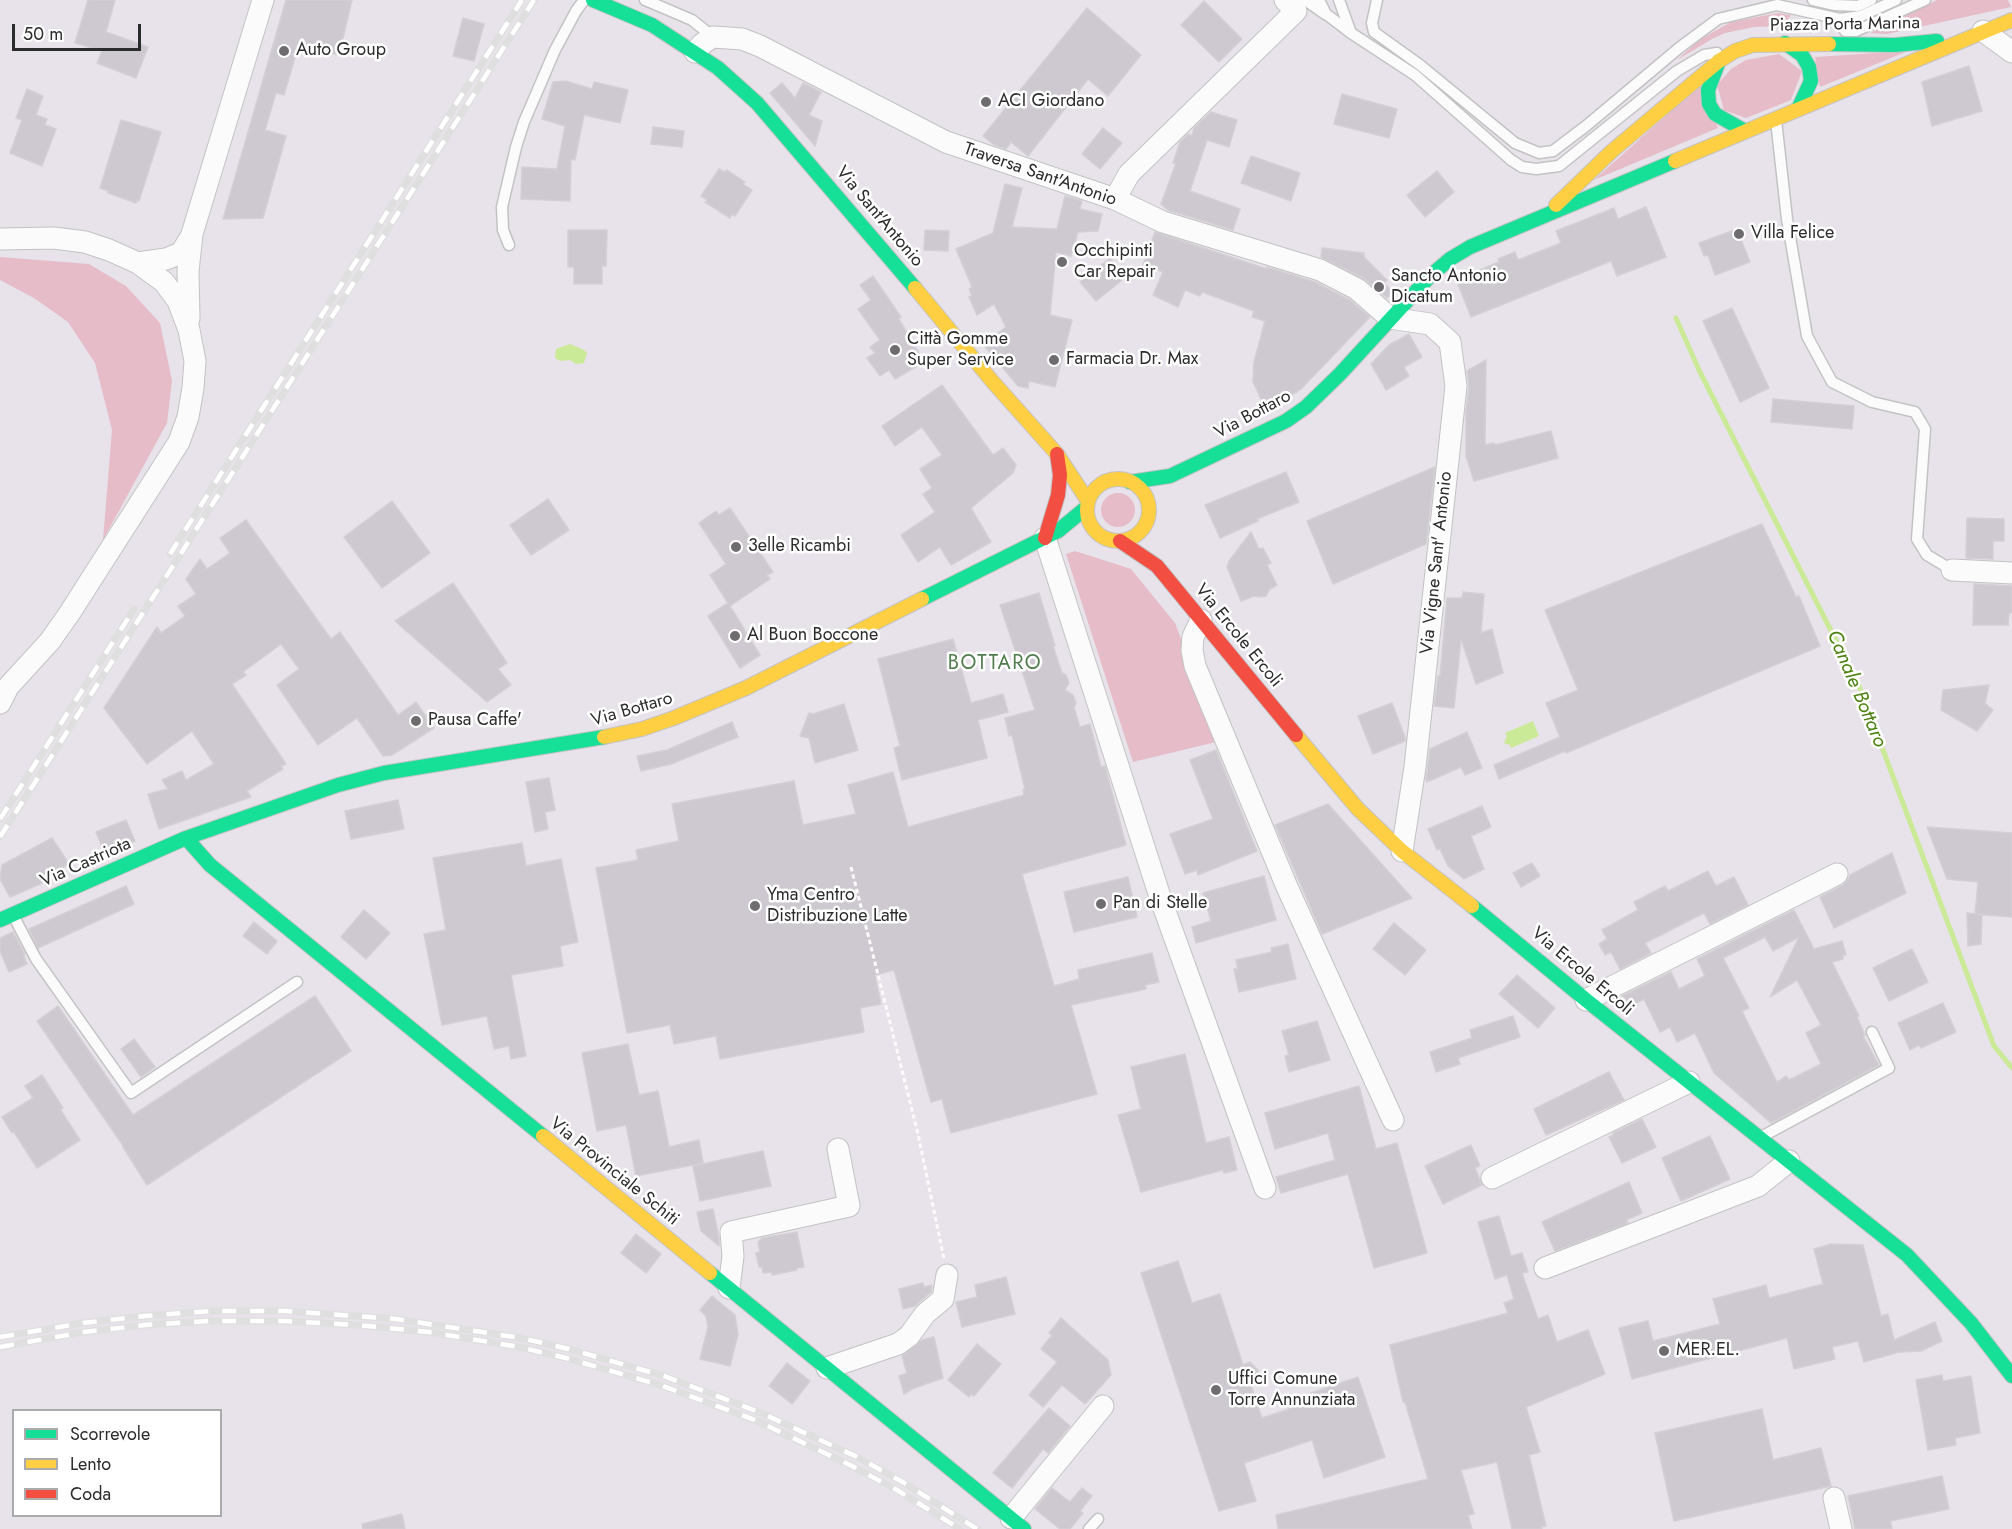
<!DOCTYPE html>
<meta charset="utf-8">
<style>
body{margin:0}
#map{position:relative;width:2012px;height:1529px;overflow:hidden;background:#e8e2ea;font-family:Jost,sans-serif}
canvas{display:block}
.legend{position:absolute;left:12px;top:1409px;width:210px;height:108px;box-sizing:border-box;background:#fff;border:2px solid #ababab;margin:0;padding:8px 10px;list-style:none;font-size:18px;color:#2c2c2c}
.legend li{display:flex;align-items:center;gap:12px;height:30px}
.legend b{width:30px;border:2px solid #ababab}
.scale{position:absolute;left:12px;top:24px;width:129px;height:27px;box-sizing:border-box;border:3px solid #2c2c2c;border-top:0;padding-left:8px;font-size:18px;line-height:21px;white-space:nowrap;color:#2c2c2c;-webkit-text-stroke:4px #fff;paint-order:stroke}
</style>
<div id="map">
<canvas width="2012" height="1529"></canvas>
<ul class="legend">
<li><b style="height:8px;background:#16e098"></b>Scorrevole</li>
<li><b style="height:8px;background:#ffcf43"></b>Lento</li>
<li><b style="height:8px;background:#f24e42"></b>Coda</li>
</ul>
<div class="scale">50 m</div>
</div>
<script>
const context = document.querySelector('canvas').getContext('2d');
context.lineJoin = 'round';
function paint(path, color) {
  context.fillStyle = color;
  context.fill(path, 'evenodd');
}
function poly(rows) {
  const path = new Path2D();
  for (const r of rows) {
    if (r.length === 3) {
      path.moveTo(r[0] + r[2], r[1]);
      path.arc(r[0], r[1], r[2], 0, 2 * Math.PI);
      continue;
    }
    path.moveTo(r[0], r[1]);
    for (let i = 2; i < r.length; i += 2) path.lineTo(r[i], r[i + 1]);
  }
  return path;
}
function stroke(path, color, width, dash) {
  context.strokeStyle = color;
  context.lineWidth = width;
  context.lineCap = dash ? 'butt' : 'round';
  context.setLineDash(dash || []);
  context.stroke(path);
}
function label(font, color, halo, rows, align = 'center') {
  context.font = font + ' Jost,sans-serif';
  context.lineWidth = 5;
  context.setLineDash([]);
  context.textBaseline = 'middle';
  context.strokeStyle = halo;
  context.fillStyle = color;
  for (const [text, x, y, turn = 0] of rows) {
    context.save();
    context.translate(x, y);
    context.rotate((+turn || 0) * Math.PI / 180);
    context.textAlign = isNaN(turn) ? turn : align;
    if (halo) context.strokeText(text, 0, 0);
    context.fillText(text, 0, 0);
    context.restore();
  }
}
paint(poly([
 [1937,0,2008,0,2011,7,1887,34,1870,33],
 [1778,13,1791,15,1783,26,1754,27,1725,33,1712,39,1677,60,1699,40,1731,22],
 [1908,51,1820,87,1815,57],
 [1779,54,1802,71,1791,100,1746,118,1724,110,1717,85,1731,69,1746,60],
 [1700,85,1718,128,1594,180],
 [0,257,89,264,126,286,160,323,172,381,167,423,103,540,112,430,95,363,68,322,34,298,0,280],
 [1118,510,17],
 [1075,551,1131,569,1175,623,1220,741,1133,762,1066,554]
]), '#e5bcc8');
paint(poly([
 [570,344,584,350,587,353,584,363,576,364,570,360,560,361,555,358,556,349],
 [1533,721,1539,736,1511,748,1510,745,1504,743,1507,736,1505,733]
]), '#cbea97');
stroke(poly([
 [1676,318,1699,370,1859,686,1994,1046,2012,1068]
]), '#cbea97', 5);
const building = poly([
 [88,0,115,0,106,32,148,47,136,78,97,63,102,51,75,43,88,0],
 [286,0,352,0,339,55,299,44,284,95,276,93,265,130,286,136,263,218,223,219,286,0],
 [1204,1,1242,39,1219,62,1181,25,1204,1],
 [1087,8,1141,55,1108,96,1088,79,1028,156,1011,142,1006,149,993,144,983,136,1087,8],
 [463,18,484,24,474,61,453,56,463,18],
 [1969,66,1982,111,1932,126,1922,82,1969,66],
 [566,81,592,89,594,82,628,90,620,123,584,115,575,160,571,159,570,201,521,199,522,167,557,169,565,126,542,119,553,82,566,81],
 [782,83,795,98,803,83,821,92,809,115,822,121,815,146,770,93,782,83],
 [27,89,43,96,36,115,47,119,45,125,56,129,42,166,10,153,22,120,16,118,27,89],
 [1342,94,1397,109,1389,138,1334,124,1342,94],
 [1211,112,1237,120,1229,147,1207,140,1190,191,1240,209,1233,230,1168,210,1161,204,1176,163,1173,163,1180,142,1188,134,1192,136,1194,128,1211,112],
 [121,120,161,132,139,201,137,200,136,203,108,193,108,191,100,188,121,120],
 [653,127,684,131,682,147,651,144,653,127],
 [1103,128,1122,143,1100,169,1082,154,1103,128],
 [1251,156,1300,173,1291,201,1241,183,1251,156],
 [719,169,725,172,727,170,745,182,743,184,752,190,735,216,732,214,730,218,705,202,707,200,701,196,719,169],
 [1437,171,1454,192,1425,217,1407,195,1437,171],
 [1005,184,1022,188,1012,227,1057,229,1065,196,1082,201,1080,209,1102,214,1098,231,1078,232,1071,256,1056,252,1050,315,1072,320,1055,387,1029,381,1028,388,1018,386,983,344,1006,327,994,304,977,315,969,297,972,296,969,289,972,287,956,249,993,233,1005,184],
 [1646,207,1666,257,1617,276,1611,261,1471,317,1458,284,1477,277,1475,272,1499,262,1498,259,1515,252,1518,260,1561,243,1556,231,1614,208,1618,219,1646,207],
 [1737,229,1750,262,1715,275,1708,255,1704,256,1699,243,1737,229],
 [568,230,607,230,606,266,602,266,602,284,574,284,574,267,568,267,568,230],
 [925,230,949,231,948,251,924,250,925,230],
 [1155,232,1267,269,1267,267,1315,282,1350,300,1370,317,1301,389,1273,408,1261,399,1253,382,1254,362,1265,321,1252,317,1254,311,1202,292,1200,296,1185,290,1178,307,1153,295,1163,272,1143,265,1155,232],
 [1322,248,1364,253,1364,257,1387,280,1384,283,1393,292,1387,298,1363,278,1321,257,1322,248],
 [1110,258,1126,277,1096,301,1080,282,1110,258],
 [873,276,901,317,899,319,924,362,895,379,889,370,880,376,867,358,875,353,870,347,880,340,858,309,871,300,860,285,873,276],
 [1732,308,1769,388,1740,402,1703,321,1732,308],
 [1409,334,1422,357,1404,367,1409,376,1386,390,1371,364,1389,345,1409,334],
 [1486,360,1485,445,1494,443,1495,445,1551,431,1558,458,1474,481,1466,456,1466,412,1469,387,1467,371,1486,360],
 [942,385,993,455,1003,448,1016,465,1013,473,971,508,991,542,951,565,940,547,918,562,901,535,935,512,923,494,932,488,920,469,942,455,922,427,895,446,882,426,942,385],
 [1773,399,1854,406,1852,429,1771,422,1773,399],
 [1435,467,1426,544,1333,584,1307,521,1435,467],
 [1286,472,1299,502,1257,519,1258,521,1220,538,1205,505,1286,472],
 [548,499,569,530,531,555,510,525,548,499],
 [392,501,430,553,382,588,344,537,392,501],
 [730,508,773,572,767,575,770,579,730,606,760,655,740,668,708,616,728,603,710,575,726,564,699,523,716,511,719,515,730,508],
 [1967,518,2004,519,2004,541,1993,541,1993,559,1966,558,1967,518],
 [246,520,331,639,340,632,398,715,416,702,434,728,392,755,383,756,357,718,318,745,277,685,299,669,281,644,243,672,246,675,232,684,286,764,281,766,283,769,247,791,251,797,159,829,148,794,168,789,162,780,182,771,186,780,214,764,192,731,147,764,104,708,157,627,161,633,185,616,178,606,196,594,186,579,200,559,207,569,230,553,220,538,246,520],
 [1762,524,1796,597,1799,596,1820,646,1566,753,1565,751,1499,779,1494,765,1560,737,1546,703,1578,690,1545,610,1762,524],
 [1251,532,1259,549,1263,548,1271,563,1267,565,1277,585,1270,589,1266,596,1260,597,1254,596,1241,601,1227,567,1229,561,1251,532],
 [453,583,507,663,498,669,511,685,487,702,395,621,453,583],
 [1974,584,2012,586,2012,613,2009,613,2008,625,1973,625,1974,584],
 [1463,592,1484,594,1481,633,1492,629,1503,673,1476,684,1461,639,1454,708,1434,706,1438,676,1440,676,1447,598,1462,598,1463,592],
 [1039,593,1055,646,1053,646,1062,673,1066,675,1069,683,1065,690,1073,695,1076,703,1074,708,1080,727,1090,724,1101,767,1105,766,1126,845,1022,874,1054,986,1079,979,1078,970,1152,953,1159,982,1145,985,1146,989,1071,1005,1097,1094,951,1133,942,1099,931,1102,894,970,875,975,881,1004,860,1008,864,1032,720,1059,716,1036,674,1044,670,1025,627,1033,596,868,638,860,636,850,679,841,672,804,794,781,803,825,856,814,848,785,893,772,908,827,1024,795,1023,789,1025,789,1012,735,1009,736,1005,718,1035,710,1000,605,1039,593],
 [953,639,971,703,1003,694,1008,712,978,720,987,758,902,780,894,748,900,746,878,659,953,639],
 [1989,685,1985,703,1993,710,1977,731,1941,710,1943,690,1989,685],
 [1392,703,1405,737,1405,741,1373,754,1358,716,1392,703],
 [844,704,858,750,815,763,809,738,800,736,809,713,813,714,844,704],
 [732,722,738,737,671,764,641,771,637,756,667,750,732,722],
 [1467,732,1482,768,1465,775,1461,767,1427,782,1426,779,1430,749,1467,732],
 [1216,750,1257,851,1198,875,1197,870,1185,874,1170,834,1213,819,1190,760,1216,750],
 [549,778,555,810,545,812,548,829,535,832,526,782,549,778],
 [398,800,404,829,351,839,345,811,398,800],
 [1328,804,1412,898,1322,934,1275,825,1328,804],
 [1482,806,1491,827,1471,836,1484,869,1464,879,1448,866,1440,849,1437,850,1428,829,1482,806],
 [126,820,135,841,105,854,96,832,126,820],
 [1927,827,2012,833,2012,917,1975,914,1978,882,1947,879,1927,827],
 [52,838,69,864,58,870,61,875,10,897,0,879,2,865,52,838],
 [522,843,526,866,561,859,578,942,560,946,563,966,511,975,526,1056,511,1059,509,1046,494,1049,487,1016,442,1025,424,934,446,930,433,858,522,843],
 [1892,853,1906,893,1834,928,1820,897,1843,885,1848,880,1850,875,1892,853],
 [1532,863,1540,876,1521,887,1513,873,1532,863],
 [1708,871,1716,886,1734,877,1748,905,1710,924,1704,913,1645,943,1651,953,1620,969,1611,952,1605,955,1599,944,1607,939,1602,930,1638,910,1634,902,1665,886,1668,891,1708,871],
 [1264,876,1276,920,1196,943,1192,927,1211,921,1203,893,1264,876],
 [1128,877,1137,917,1074,932,1064,892,1128,877],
 [126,886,134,904,38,948,29,929,126,886],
 [364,910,390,933,366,959,341,937,364,910],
 [1794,910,1814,949,1842,941,1846,955,1843,955,1843,959,1832,962,1859,1016,1857,1017,1865,1035,1863,1036,1879,1065,1771,1123,1714,1073,1695,1033,1677,1042,1670,1027,1660,1032,1644,999,1630,1006,1622,996,1671,972,1679,989,1705,976,1697,959,1794,910],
 [1765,937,1773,951,1799,937,1770,997,1797,980,1821,1025,1806,1033,1821,1064,1789,1080,1786,1076,1777,1082,1742,1011,1749,1008,1723,958,1765,937],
 [1967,913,1982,915,1981,944,1968,946,1967,913],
 [254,922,277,941,267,954,243,936,254,922],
 [1394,923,1426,950,1405,975,1373,949,1394,923],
 [13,932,25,954,23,954,27,964,9,972,0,951,0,938,13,932],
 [1288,944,1296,979,1239,992,1234,969,1238,969,1236,960,1272,952,1271,948,1288,944],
 [1912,949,1928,982,1889,1001,1873,968,1912,949],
 [1517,975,1555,1008,1538,1028,1499,994,1517,975],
 [315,996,351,1051,147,1185,123,1147,124,1147,37,1021,58,1006,133,1115,315,996],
 [1943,1003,1956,1032,1921,1048,1919,1045,1910,1050,1898,1023,1943,1003],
 [1513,1016,1520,1037,1458,1058,1460,1064,1436,1072,1430,1052,1472,1038,1470,1030,1513,1016],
 [1317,1021,1330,1060,1289,1072,1285,1056,1289,1055,1282,1031,1317,1021],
 [134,1039,155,1067,141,1077,121,1049,134,1039],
 [628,1044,639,1095,658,1091,669,1147,699,1140,703,1163,636,1176,626,1125,597,1131,582,1053,628,1044],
 [1185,1054,1206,1143,1229,1137,1237,1170,1224,1173,1223,1170,1141,1192,1118,1115,1141,1109,1131,1067,1185,1054],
 [1609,1072,1624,1100,1546,1135,1534,1109,1609,1072],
 [42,1075,63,1108,60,1109,80,1140,37,1168,14,1132,12,1133,2,1117,33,1098,25,1086,42,1075],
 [1359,1086,1376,1149,1397,1143,1427,1253,1374,1268,1348,1174,1281,1193,1276,1177,1335,1160,1328,1133,1275,1149,1265,1113,1359,1086],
 [1642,1119,1656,1147,1622,1163,1609,1137,1614,1135,1613,1133,1642,1119],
 [1710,1136,1730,1179,1681,1201,1662,1158,1710,1136],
 [1471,1145,1480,1166,1475,1168,1482,1185,1443,1204,1425,1166,1471,1145],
 [763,1151,771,1186,700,1201,693,1166,763,1151],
 [1629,1182,1642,1213,1626,1220,1628,1223,1555,1251,1542,1222,1629,1182],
 [713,1209,719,1238,719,1246,701,1231,697,1212,713,1209],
 [1499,1216,1511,1256,1522,1253,1528,1272,1522,1273,1538,1319,1548,1315,1557,1342,1588,1330,1605,1374,1526,1407,1540,1452,1529,1455,1546,1526,1541,1527,1542,1529,1512,1529,1497,1462,1461,1470,1474,1514,1468,1515,1472,1529,1278,1529,1276,1515,1428,1479,1405,1402,1403,1402,1390,1345,1508,1313,1504,1303,1514,1299,1507,1275,1495,1279,1478,1222,1499,1216],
 [797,1232,804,1267,797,1268,797,1270,772,1275,772,1272,763,1273,762,1267,759,1267,756,1253,760,1252,758,1242,762,1238,797,1232],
 [636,1234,661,1254,646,1273,621,1253,636,1234],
 [1831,1244,1863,1245,1881,1316,1888,1314,1894,1340,1935,1322,1942,1341,1921,1351,1899,1352,1864,1362,1858,1341,1832,1347,1835,1359,1794,1369,1787,1338,1632,1379,1619,1328,1648,1321,1653,1341,1720,1324,1713,1299,1766,1285,1769,1298,1823,1284,1814,1249,1831,1244],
 [1178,1261,1192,1303,1220,1294,1243,1365,1250,1362,1258,1370,1259,1379,1250,1382,1262,1418,1301,1405,1299,1397,1358,1377,1385,1457,1324,1478,1312,1440,1244,1463,1256,1501,1219,1511,1141,1273,1178,1261],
 [1006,1277,1015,1314,962,1327,956,1302,977,1297,975,1285,1006,1277],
 [923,1283,924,1287,932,1285,931,1292,915,1306,903,1309,899,1289,923,1283],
 [712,1296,735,1315,738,1334,730,1366,700,1359,708,1327,706,1316,700,1310,712,1296],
 [1061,1318,1108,1360,1111,1375,1085,1404,1062,1385,1043,1407,1029,1395,1057,1362,1041,1349,1052,1335,1049,1333,1061,1318],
 [934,1337,943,1378,912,1389,904,1394,899,1376,907,1373,902,1356,922,1340,934,1337],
 [977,1344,1001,1364,974,1396,971,1394,969,1397,948,1380,977,1344],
 [787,1363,810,1381,792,1404,769,1386,787,1363],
 [1942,1375,1943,1381,1971,1376,1980,1433,1955,1438,1956,1445,1928,1450,1916,1380,1942,1375],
 [1049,1408,1070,1426,1048,1453,1043,1449,1012,1488,993,1473,1049,1408],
 [1762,1409,1773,1460,1821,1448,1831,1486,1674,1521,1655,1433,1762,1409],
 [1942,1476,1949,1509,1890,1521,1892,1529,1855,1529,1848,1496,1942,1476],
 [1052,1488,1070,1502,1082,1488,1092,1496,1080,1511,1083,1513,1070,1529,1060,1529,1035,1509,1052,1488],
 [402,1514,405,1529,363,1529,362,1524,402,1514]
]);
paint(building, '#cec9d0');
stroke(building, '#d4ced5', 1.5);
const lane = poly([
 [645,0,692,20,713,37],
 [1305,0,1325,14],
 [1319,0,1326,14,1351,33],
 [1339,0,1351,33,1415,75,1511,160,1522,167,1536,169,1559,166,1677,71,1704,55,1717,53],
 [1377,0,1372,23,1374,32,1420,65,1515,143,1539,153,1553,151,1586,126,1679,48,1718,19,1777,5,1840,19,1861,16,1896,0],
 [1813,0,1835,5,1858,6,1871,0],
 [1845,31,1856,31,1925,0],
 [1776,120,1787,219,1807,336,1832,382,1872,402,1915,412,1925,429,1917,539,1927,555,1952,570],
 [509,245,503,230,502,207,516,147,524,122,555,50,576,11,584,0],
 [13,915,36,959,131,1093,297,982],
 [1763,1136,1889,1068,1872,1032],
 [1089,1529,1098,1519]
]);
const street = poly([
 [1983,31,2012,52],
 [695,52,702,44,713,37,742,39,760,46,946,142,1115,199,1163,222,1320,270,1357,289,1390,318,1430,324,1450,342,1456,386,1415,767,1402,851],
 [1115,199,1129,174,1296,11,1285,0],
 [0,239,54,238,85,242,109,250,138,263,164,282,178,301,189,330,195,361,193,388,188,417,179,442,69,614,50,641,8,687,0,703],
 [138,263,166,259,181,253,192,235],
 [189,319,188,271,192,234,263,0],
 [1045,538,1161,900,1265,1188],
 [1952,570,2012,573],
 [1201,620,1193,637,1192,650,1195,666,1287,887,1393,1120],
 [1586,1000,1837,874],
 [1492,1178,1689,1082],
 [1545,1268,1758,1186,1789,1161],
 [729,1288,733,1256,731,1232,849,1206,838,1149],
 [827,1368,898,1344,909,1336,925,1314,943,1299,947,1275],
 [1834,1498,1841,1529],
 [1011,1518,1103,1406]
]);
const fast = poly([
 [593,0,652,25,718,68,757,103,915,288],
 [1785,43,1802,55,1809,67,1811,81,1798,109],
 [1829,44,1895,45,1937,41],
 [1719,61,1708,90,1709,104,1715,114,1745,131],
 [1130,482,1170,476,1286,421,1306,407,1340,374,1430,276,1450,259,1470,247,1675,161],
 [922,599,1058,531,1087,507],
 [186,838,210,865,543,1136],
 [1472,906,1586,1000,1907,1255,1971,1323,2012,1376],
 [0,920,186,838,338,785,384,773,604,737],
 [710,1273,1024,1529]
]);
const slow = poly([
 [1675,161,2012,20],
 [1556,205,1612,151,1719,61,1735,51,1753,45,1829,44],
 [915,288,992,381,1057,454,1088,501],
 [1118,510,31],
 [1296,735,1358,809,1402,851,1472,906],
 [604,737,642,729,674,718,746,688,922,599],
 [543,1136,710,1273]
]);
const jam = poly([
 [1045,538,1058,495,1060,475,1057,454],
 [1120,541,1157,566,1296,735]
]);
stroke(lane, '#c3c3c4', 13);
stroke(street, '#c3c3c4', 23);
stroke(fast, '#c3c3c4', 16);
stroke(slow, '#c3c3c4', 16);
stroke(jam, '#c3c3c4', 16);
stroke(poly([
 [851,867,918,1134,944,1259]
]), '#fcfbfc', 3, [4.5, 3]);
stroke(lane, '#fcfbfc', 10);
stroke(street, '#fcfbfc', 21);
stroke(fast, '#16e098', 14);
stroke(slow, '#ffcf43', 14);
stroke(jam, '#f24e42', 14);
const rail = poly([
 [170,554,522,0],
 [0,819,134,609],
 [0,837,534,0],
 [0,1337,83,1323,145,1316,210,1311,285,1311,396,1319,521,1338,569,1349,664,1376,759,1412,855,1456,901,1481,977,1529],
 [0,1347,84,1332,145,1325,209,1321,285,1321,358,1325,429,1332,519,1347,566,1358,660,1385,755,1420,850,1465,897,1490,960,1529]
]);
stroke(rail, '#dfdfdf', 7);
stroke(rail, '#fff', 4.5, [14]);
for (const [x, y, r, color] of [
 [284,51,6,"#6e6c6e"],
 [986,102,6,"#6e6c6e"],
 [1739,234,6,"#6e6c6e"],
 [1062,262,6,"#6e6c6e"],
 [1379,287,6,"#6e6c6e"],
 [895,350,6,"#6e6c6e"],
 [1054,360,6,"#6e6c6e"],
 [736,547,6,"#6e6c6e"],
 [735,636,6,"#6e6c6e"],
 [416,721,6,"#6e6c6e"],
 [1101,904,6,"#6e6c6e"],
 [755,906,6,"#6e6c6e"],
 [1664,1351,6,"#6e6c6e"],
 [1216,1390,6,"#6e6c6e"]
]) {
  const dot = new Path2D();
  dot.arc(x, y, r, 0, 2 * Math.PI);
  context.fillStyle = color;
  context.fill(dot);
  stroke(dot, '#fff', 2);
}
label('18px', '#2c2c2c', '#fff', [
 ["Piazza Porta Marina",1845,25,-1],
 ["Traversa Sant'Antonio",1040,175,19],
 ["Via Sant'Antonio",879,217,50],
 ["Via Bottaro",1253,415,-28],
 ["Via Vigne Sant' Antonio",1437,563,-84],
 ["Via Ercole Ercoli",1238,636,51],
 ["Via Bottaro",632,710,-16],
 ["Via Castriota",86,863,-24],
 ["Via Ercole Ercoli",1582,972,40],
 ["Via Provinciale Schiti",614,1172,39]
]);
label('18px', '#2c2c2c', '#fff', [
 ["Auto Group",296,51],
 ["ACI Giordano",998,102],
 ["Villa Felice",1751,234],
 ["Occhipinti",1074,252],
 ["Car Repair",1074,273],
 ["Sancto Antonio",1391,277],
 ["Dicatum",1391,298],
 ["Città Gomme",907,340],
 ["Super Service",907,361],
 ["Farmacia Dr. Max",1066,360],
 ["3elle Ricambi",748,547],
 ["Al Buon Boccone",747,636],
 ["Pausa Caffe'",428,721],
 ["Yma Centro",767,896],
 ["Distribuzione Latte",767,917],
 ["Pan di Stelle",1113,904],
 ["MER.EL.",1676,1351],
 ["Uffici Comune",1228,1380],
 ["Torre Annunziata",1228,1401]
], 'left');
context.letterSpacing = '1.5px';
label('20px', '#4f7d4d', '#fff', [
 ["BOTTARO",995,664]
]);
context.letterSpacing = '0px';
label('italic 20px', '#4c820f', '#fff', [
 ["Canale Bottaro",1856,689,67]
]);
</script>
